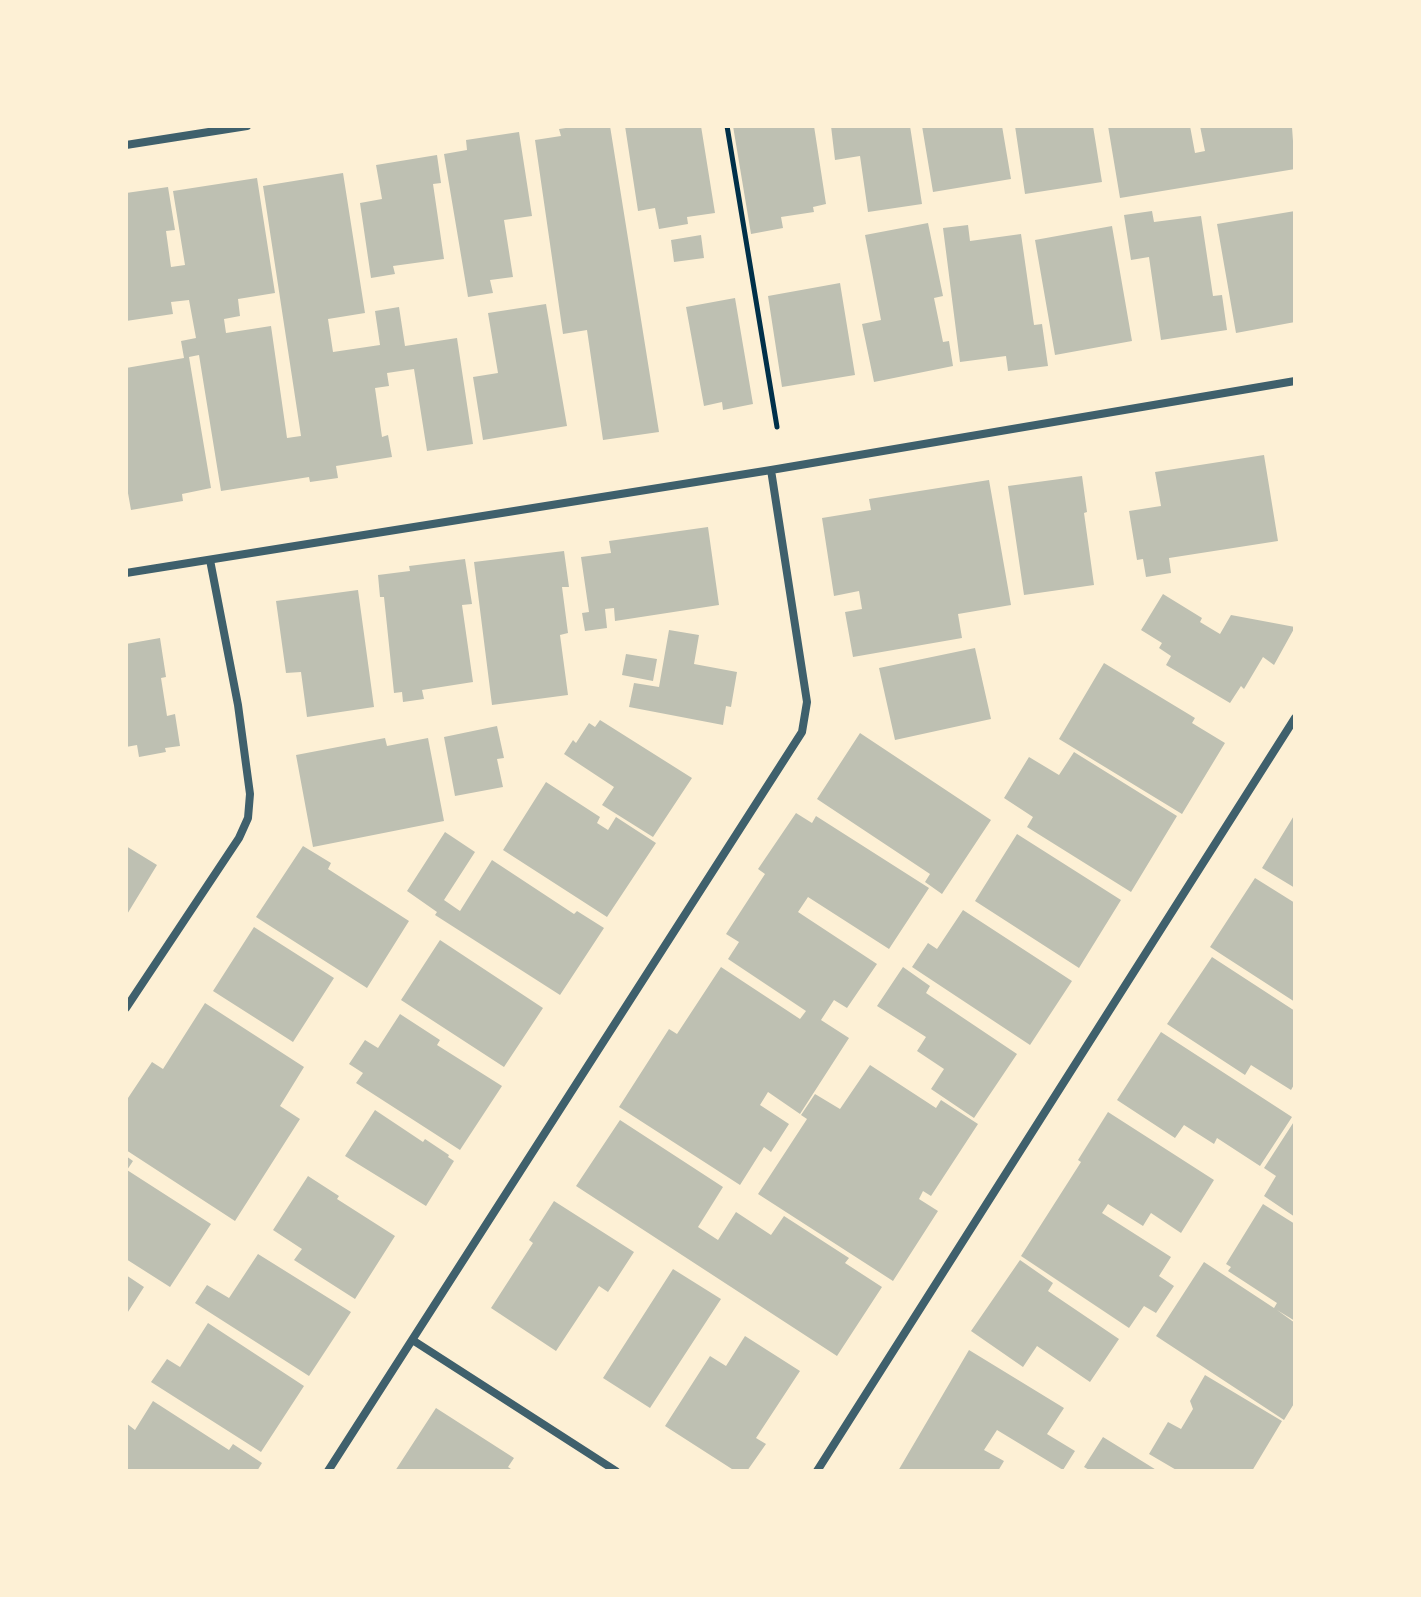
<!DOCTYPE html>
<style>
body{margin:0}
#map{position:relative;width:1421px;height:1597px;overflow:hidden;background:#fdf0d5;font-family:"Fira Sans Condensed",sans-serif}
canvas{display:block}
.frame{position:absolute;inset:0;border:128px solid #fdf0d5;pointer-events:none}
</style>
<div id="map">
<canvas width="1421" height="1597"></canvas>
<div class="frame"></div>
</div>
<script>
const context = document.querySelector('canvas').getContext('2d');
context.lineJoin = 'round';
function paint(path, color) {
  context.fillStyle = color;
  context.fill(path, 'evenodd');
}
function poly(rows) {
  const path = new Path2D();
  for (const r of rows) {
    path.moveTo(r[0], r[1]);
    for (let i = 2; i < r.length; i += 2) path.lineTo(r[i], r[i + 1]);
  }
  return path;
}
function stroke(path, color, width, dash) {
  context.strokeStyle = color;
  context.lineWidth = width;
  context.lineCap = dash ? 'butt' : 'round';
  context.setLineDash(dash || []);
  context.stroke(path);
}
paint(poly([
 [579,126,610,126,659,432,603,440,587,330,563,334,535,140,561,136,559,129],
 [625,126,701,126,715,213,687,217,688,224,659,229,655,208,638,211],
 [733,126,814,126,826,204,813,207,814,212,781,217,783,228,751,234],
 [831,126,910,126,922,204,868,212,860,156,835,160],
 [922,126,1002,126,1011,179,933,192],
 [1015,126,1093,126,1102,182,1025,194],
 [1108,126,1190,126,1195,153,1205,151,1200,126,1292,127,1295,169,1120,198],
 [519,132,532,216,504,220,513,277,490,280,493,293,468,297,444,154,467,150,466,140],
 [437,155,441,183,433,184,444,259,393,266,395,274,371,278,360,203,382,199,376,165],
 [343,173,365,313,328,319,333,352,380,345,375,311,399,307,405,346,457,338,473,444,427,451,414,369,387,373,389,386,375,388,382,437,388,435,392,457,336,466,338,478,310,482,309,477,221,491,199,355,189,357,211,488,182,494,183,501,131,510,126,482,126,368,184,358,181,341,196,338,189,300,171,302,173,314,126,321,126,193,168,187,175,230,166,231,171,267,185,265,173,191,257,178,275,293,238,299,240,316,224,319,226,333,271,326,287,438,301,436,263,186],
 [1152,211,1154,222,1201,216,1213,296,1222,295,1227,330,1161,340,1149,257,1131,260,1124,215],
 [1295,211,1295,322,1236,333,1217,224],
 [928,223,943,296,934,298,943,342,949,341,953,366,874,382,862,324,881,320,865,235],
 [968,225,970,241,1021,234,1034,325,1042,324,1048,366,1008,371,1006,356,960,362,943,228],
 [1112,226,1132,341,1055,355,1035,240],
 [701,235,704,258,674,262,671,240],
 [840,283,855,375,782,387,768,296],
 [735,298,753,404,723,410,722,402,704,406,686,307],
 [546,304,567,426,483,440,473,377,498,373,488,313],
 [1264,455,1278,541,1169,558,1171,573,1146,577,1143,559,1137,560,1129,511,1161,506,1155,472],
 [1082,476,1087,512,1084,513,1094,585,1024,595,1008,486],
 [989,480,1011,605,958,614,962,638,853,657,845,612,862,609,859,591,834,596,822,518,871,510,869,499],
 [708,527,719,605,615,621,614,608,605,609,607,628,585,631,582,613,589,612,581,557,611,553,609,541],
 [564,551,569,587,562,587,568,633,560,635,568,695,492,705,474,562],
 [465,559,472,604,462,605,473,682,422,690,424,699,403,702,402,692,394,693,384,597,380,597,378,575,410,571,409,566],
 [358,590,374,707,307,717,301,672,286,673,276,601],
 [1163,594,1202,618,1200,622,1220,634,1231,615,1295,627,1274,665,1263,657,1244,689,1241,686,1230,703,1166,665,1171,656,1159,648,1162,643,1141,630],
 [669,630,699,635,694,664,737,672,731,707,726,706,723,725,629,707,634,683,659,687],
 [160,638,166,677,161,678,167,716,175,714,180,746,165,748,166,752,139,757,137,745,126,747,126,644],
 [975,648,991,719,895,740,879,668],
 [626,654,657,659,653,681,622,675],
 [1104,663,1195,718,1192,723,1225,743,1182,814,1059,739],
 [600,720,692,778,653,837,602,805,614,787,564,754,573,740,576,743,589,723,595,727],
 [497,726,504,758,497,759,503,787,455,796,444,737],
 [860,733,991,820,942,894,925,882,930,874,817,799],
 [385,738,387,746,428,738,444,821,313,847,296,755],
 [1074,752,1177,816,1131,892,1027,827,1033,817,1004,798,1029,757,1059,775],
 [546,782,600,817,597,823,608,830,616,817,656,843,607,917,503,850],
 [796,813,812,823,816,816,929,888,889,949,808,897,798,912,877,964,847,1008,834,1000,821,1020,849,1038,800,1114,768,1092,760,1105,789,1124,771,1152,764,1147,740,1185,619,1107,669,1029,677,1034,721,967,800,1019,806,1011,728,959,739,942,726,934,765,874,758,869],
 [1295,814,1295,888,1262,868],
 [445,832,475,852,444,900,460,911,492,860,574,914,577,911,604,928,560,995,435,915,437,912,407,891],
 [1017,834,1121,900,1079,968,975,901],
 [126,846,157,865,126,916],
 [303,846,331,863,328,869,409,921,367,988,256,917],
 [1255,878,1295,903,1295,1002,1210,947],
 [963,910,1072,981,1030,1045,912,967,928,943,937,949],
 [254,927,334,978,293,1042,213,991],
 [440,940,543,1008,504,1067,401,1000],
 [1212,957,1295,1011,1295,1083,1291,1090,1251,1065,1245,1075,1167,1024],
 [903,967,930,986,926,993,1017,1054,974,1118,931,1089,944,1069,917,1051,926,1037,877,1006],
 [205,1003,304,1067,280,1106,300,1119,235,1221,126,1150,126,1101,152,1062,163,1069],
 [400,1014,440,1040,437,1045,502,1086,460,1150,356,1083,363,1073,349,1064,365,1040,378,1048],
 [1161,1032,1292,1117,1260,1166,1217,1138,1214,1144,1184,1125,1175,1138,1117,1100],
 [870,1065,936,1108,941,1100,978,1124,931,1196,923,1191,919,1199,938,1211,893,1281,758,1194,807,1119,801,1115,815,1094,840,1109],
 [375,1110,423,1142,425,1139,449,1155,448,1157,454,1161,426,1206,345,1156],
 [1108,1112,1214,1180,1181,1233,1151,1213,1143,1226,1108,1204,1102,1213,1171,1257,1159,1276,1174,1286,1156,1313,1144,1306,1129,1328,1021,1256,1081,1162,1078,1160],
 [620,1120,723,1187,698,1227,718,1240,736,1212,771,1235,784,1216,849,1258,845,1263,882,1287,837,1356,576,1186],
 [1295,1120,1295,1217,1264,1196,1276,1176,1264,1168],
 [126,1156,133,1161,127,1170,211,1224,170,1287,126,1259],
 [308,1176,339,1196,337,1199,395,1236,355,1299,294,1260,302,1249,273,1230],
 [554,1201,634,1252,608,1292,599,1286,556,1351,491,1308,533,1243,529,1240],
 [1263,1204,1295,1224,1295,1321,1277,1310,1295,1323,1295,1402,1284,1420,1156,1336,1204,1262,1274,1308,1277,1303,1228,1271,1231,1267,1226,1264],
 [258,1254,351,1312,309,1376,195,1303,207,1285,229,1298],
 [1020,1260,1053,1283,1048,1291,1119,1339,1090,1382,1037,1346,1023,1367,971,1331],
 [673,1269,721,1299,650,1408,603,1378],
 [126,1275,144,1287,126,1315],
 [208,1323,304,1386,261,1452,151,1382,167,1359,180,1367],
 [745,1336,800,1371,756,1438,766,1444,747,1471,735,1471,665,1426,710,1356,726,1366],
 [969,1350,1064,1408,1047,1434,1075,1451,1063,1470,997,1430,984,1450,1004,1461,998,1471,898,1471],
 [1205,1375,1282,1421,1252,1471,1178,1471,1149,1454,1168,1422,1181,1429,1193,1409,1190,1401],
 [153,1401,229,1450,233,1444,262,1463,257,1471,126,1471,126,1423,135,1430],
 [436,1408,514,1458,508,1467,514,1471,395,1471],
 [1103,1437,1158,1471,1091,1471,1084,1467]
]), '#bec0b2');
stroke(poly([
 [727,126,777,427]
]), '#003049', 5);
stroke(poly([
 [126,145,247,126],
 [126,573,771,470,1295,381],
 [126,1008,239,838,248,818,250,794,238,705,210,560],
 [414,1341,616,1471],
 [328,1471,802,732,807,702,771,470],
 [817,1471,1295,718]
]), '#3f606c', 8);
</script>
